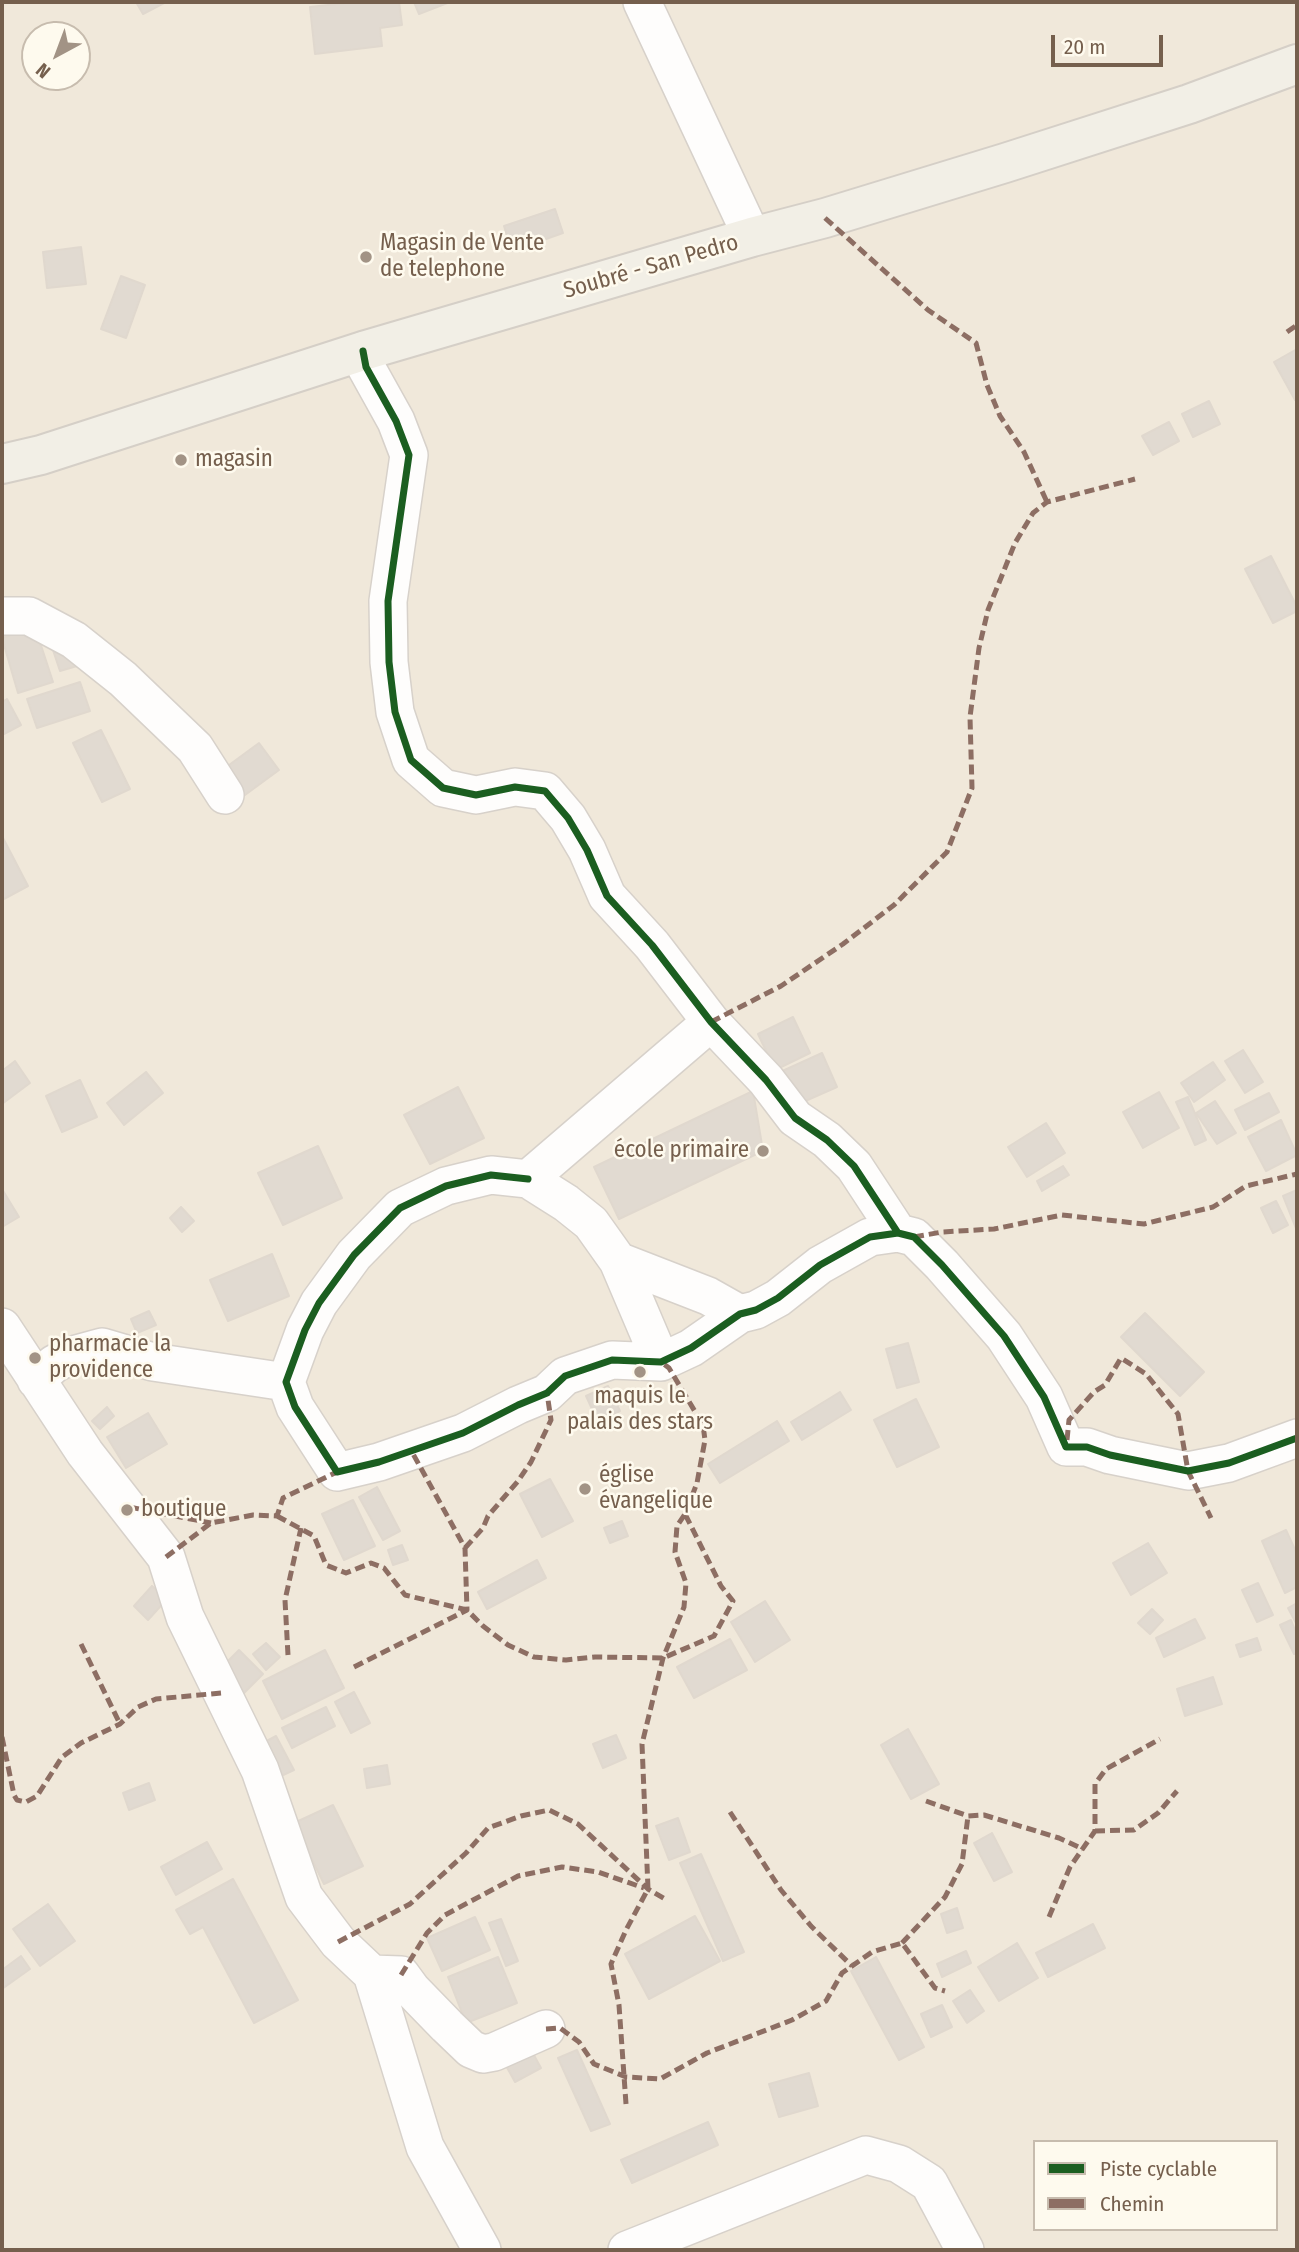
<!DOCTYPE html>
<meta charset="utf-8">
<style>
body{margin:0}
#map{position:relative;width:1299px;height:2252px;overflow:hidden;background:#f7f4ec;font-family:"Fira Sans Condensed",sans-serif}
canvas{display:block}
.frame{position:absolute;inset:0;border:4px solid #755f4d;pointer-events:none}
.legend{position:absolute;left:1033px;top:2140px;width:245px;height:91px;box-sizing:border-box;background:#fefaee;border:2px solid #c7bcae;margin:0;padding:9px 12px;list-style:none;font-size:21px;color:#755f4d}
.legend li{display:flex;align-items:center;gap:14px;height:35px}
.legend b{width:35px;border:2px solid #c7bcae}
.north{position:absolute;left:21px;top:21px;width:70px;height:70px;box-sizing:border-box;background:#fefaee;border:2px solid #c7bcae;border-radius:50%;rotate:221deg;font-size:19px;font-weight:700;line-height:28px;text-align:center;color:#755f4d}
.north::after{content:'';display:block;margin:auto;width:24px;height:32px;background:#a29385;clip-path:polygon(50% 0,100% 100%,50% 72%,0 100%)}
.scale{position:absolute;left:1051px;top:35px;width:112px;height:32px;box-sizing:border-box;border:4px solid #755f4d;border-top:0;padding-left:9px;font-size:21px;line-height:24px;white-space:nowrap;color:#755f4d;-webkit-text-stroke:5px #fefaee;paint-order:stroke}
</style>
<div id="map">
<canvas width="1299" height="2252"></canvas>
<div class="frame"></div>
<ul class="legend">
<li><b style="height:9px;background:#1b5e20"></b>Piste cyclable</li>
<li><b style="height:9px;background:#8d6e63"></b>Chemin</li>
</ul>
<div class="north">N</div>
<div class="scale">20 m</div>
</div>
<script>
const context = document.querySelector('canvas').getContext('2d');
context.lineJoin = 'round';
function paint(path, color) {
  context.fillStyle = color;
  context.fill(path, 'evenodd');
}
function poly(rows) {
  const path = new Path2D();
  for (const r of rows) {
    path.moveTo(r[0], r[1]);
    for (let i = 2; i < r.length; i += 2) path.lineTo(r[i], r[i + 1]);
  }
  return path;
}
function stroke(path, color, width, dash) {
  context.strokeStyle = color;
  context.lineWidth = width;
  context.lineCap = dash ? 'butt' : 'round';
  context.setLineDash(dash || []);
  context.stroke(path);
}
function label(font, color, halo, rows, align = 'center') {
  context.font = font + ' "Fira Sans Condensed",sans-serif';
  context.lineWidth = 5;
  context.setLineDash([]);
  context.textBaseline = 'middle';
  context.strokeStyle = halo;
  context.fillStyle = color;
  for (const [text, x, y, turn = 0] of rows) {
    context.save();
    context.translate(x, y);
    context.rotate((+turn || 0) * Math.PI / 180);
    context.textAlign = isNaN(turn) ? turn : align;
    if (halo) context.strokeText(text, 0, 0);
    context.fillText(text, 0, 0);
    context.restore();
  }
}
paint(poly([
 [2,2,1297,2,1297,2250,2,2250],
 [35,35,77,35,77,77,35,77],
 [1035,2142,1276,2142,1276,2229,1035,2229]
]), '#f0e8da');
const building = poly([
 [136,2,166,2,143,14,136,2],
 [355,2,399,2,402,25,380,28,382,46,315,54,310,7,355,2],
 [414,2,450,2,419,14,414,2],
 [555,209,563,233,512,251,504,226,555,209],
 [81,247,86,284,47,288,43,252,81,247],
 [121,276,145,285,126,338,101,329,121,276],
 [1297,349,1297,398,1295,400,1274,362,1297,349],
 [1209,401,1220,424,1193,437,1182,414,1209,401],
 [1169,422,1179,441,1153,455,1142,436,1169,422],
 [1271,556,1297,607,1297,611,1273,623,1245,569,1271,556],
 [35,627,53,682,18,693,2,638,35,627],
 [69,642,77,666,60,671,52,647,69,642],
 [80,682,90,711,37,728,27,699,80,682],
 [7,699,21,725,2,735,2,702,7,699],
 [101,730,130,789,102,802,73,743,101,730],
 [259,743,279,770,245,795,225,768,259,743],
 [2,836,28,886,2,900,2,836],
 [793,1017,810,1053,775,1070,758,1034,793,1017],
 [1243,1050,1263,1082,1245,1093,1225,1061,1243,1050],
 [822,1053,837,1087,794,1106,778,1073,822,1053],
 [15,1061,30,1083,2,1104,2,1071,15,1061],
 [1213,1062,1225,1080,1194,1102,1181,1083,1213,1062],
 [146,1072,163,1093,124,1125,107,1103,146,1072],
 [80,1080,97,1117,62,1132,46,1096,80,1080],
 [458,1087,484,1138,430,1164,404,1115,458,1087],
 [753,1091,763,1151,619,1219,594,1167,753,1091],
 [1159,1092,1179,1128,1143,1148,1123,1112,1159,1092],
 [1269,1093,1279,1112,1245,1130,1235,1110,1269,1093],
 [1188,1097,1206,1140,1195,1145,1176,1102,1188,1097],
 [1215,1101,1236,1133,1217,1144,1196,1113,1215,1101],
 [1281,1120,1297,1155,1266,1171,1248,1137,1281,1120],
 [1046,1123,1065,1153,1027,1177,1008,1147,1046,1123],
 [318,1146,342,1198,283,1225,258,1173,318,1146],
 [1063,1166,1069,1175,1042,1191,1037,1181,1063,1166],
 [2,1189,19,1217,2,1227,2,1189],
 [1297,1190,1297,1231,1283,1196,1297,1190],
 [1276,1201,1288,1225,1273,1233,1261,1208,1276,1201],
 [181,1207,194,1221,182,1232,170,1218,181,1207],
 [272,1254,289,1296,228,1321,210,1280,272,1254],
 [149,1311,156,1325,137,1333,131,1319,149,1311],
 [1145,1313,1204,1372,1180,1396,1121,1337,1145,1313],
 [908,1343,919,1382,897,1388,886,1349,908,1343],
 [608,1386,620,1411,598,1422,586,1396,608,1386],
 [840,1392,851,1410,802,1440,791,1422,840,1392],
 [916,1399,939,1447,897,1467,874,1420,916,1399],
 [107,1407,114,1416,100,1429,92,1421,107,1407],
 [148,1413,167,1444,126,1468,107,1437,148,1413],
 [777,1421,789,1441,720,1483,708,1464,777,1421],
 [550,1479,573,1521,542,1537,520,1494,550,1479],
 [377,1487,400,1531,383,1540,359,1497,377,1487],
 [353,1500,375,1546,344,1560,322,1514,353,1500],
 [622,1521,628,1536,610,1543,604,1528,622,1521],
 [1286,1530,1297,1554,1297,1587,1285,1593,1262,1541,1286,1530],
 [1148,1543,1167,1573,1131,1595,1113,1563,1148,1543],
 [402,1545,408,1560,393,1565,388,1550,402,1545],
 [537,1560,546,1578,487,1609,478,1592,537,1560],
 [1258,1583,1273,1615,1257,1622,1242,1590,1258,1583],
 [152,1586,167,1599,148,1620,134,1606,152,1586],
 [765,1601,790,1640,755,1662,731,1622,765,1601],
 [1297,1603,1297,1625,1288,1608,1297,1603],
 [1152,1609,1163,1620,1150,1634,1138,1623,1152,1609],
 [1195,1619,1205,1638,1164,1657,1156,1638,1195,1619],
 [1291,1620,1297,1635,1297,1653,1294,1654,1280,1625,1291,1620],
 [1257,1638,1261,1650,1240,1657,1236,1645,1257,1638],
 [730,1639,747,1670,694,1698,677,1667,730,1639],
 [266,1643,280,1657,266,1670,253,1654,266,1643],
 [239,1650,263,1674,243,1694,219,1670,239,1650],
 [325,1650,344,1688,282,1719,263,1681,325,1650],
 [1213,1677,1222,1704,1185,1716,1177,1689,1213,1677],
 [354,1692,370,1723,351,1733,335,1702,354,1692],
 [326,1707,335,1726,292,1748,282,1728,326,1707],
 [908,1729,939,1784,911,1799,881,1745,908,1729],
 [616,1735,626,1758,603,1768,593,1744,616,1735],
 [276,1736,294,1770,281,1776,263,1743,276,1736],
 [387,1765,390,1784,367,1788,364,1769,387,1765],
 [149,1783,155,1800,129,1810,123,1793,149,1783],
 [333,1805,363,1866,324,1884,294,1823,333,1805],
 [678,1818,690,1852,669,1860,656,1826,678,1818],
 [992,1833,1012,1872,994,1881,974,1843,992,1833],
 [207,1842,222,1869,176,1895,161,1867,207,1842],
 [701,1854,744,1952,723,1961,680,1863,701,1854],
 [233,1879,298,2000,254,2023,203,1927,190,1934,176,1910,233,1879],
 [48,1904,75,1941,40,1966,13,1929,48,1904],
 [957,1908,963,1928,947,1933,941,1914,957,1908],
 [695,1916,720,1961,649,1999,625,1954,695,1916],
 [475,1917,490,1950,442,1971,427,1938,475,1917],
 [501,1919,518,1961,506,1966,489,1923,501,1919],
 [1093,1924,1105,1948,1048,1977,1036,1953,1093,1924],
 [1017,1943,1038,1978,999,2001,978,1967,1017,1943],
 [966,1951,971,1963,942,1977,937,1964,966,1951],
 [21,1956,30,1969,2,1989,2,1970,21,1956],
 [498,1957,517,2003,466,2023,448,1977,498,1957],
 [876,1957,924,2047,899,2060,851,1971,876,1957],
 [970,1990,984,2011,967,2023,953,2001,970,1990],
 [942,2005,952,2027,931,2037,921,2014,942,2005],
 [530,2048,541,2068,515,2082,504,2062,530,2048],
 [577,2050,610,2124,591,2131,558,2058,577,2050],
 [809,2073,818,2106,779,2117,769,2084,809,2073],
 [708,2122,718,2145,632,2183,621,2160,708,2122]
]);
paint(building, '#e1dad1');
stroke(building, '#e0d8ce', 2);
const minor = poly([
 [642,2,752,237],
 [363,351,366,367,396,421,409,455,388,601,389,662,395,712,411,760,443,788,476,795,515,787,545,791,568,818,587,850,607,896,652,945,711,1022,766,1080,795,1118,827,1140,854,1166,898,1233],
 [2,616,29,616,74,640,123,679,195,748,225,795],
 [528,1179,491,1175,446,1186,400,1208,354,1255,319,1303,305,1330,286,1382,295,1407,337,1472,379,1462,463,1433,518,1405,547,1393,565,1376,612,1360,661,1362,691,1348,740,1314,756,1310,778,1298,820,1265,870,1237,898,1233,914,1237,942,1265,1004,1336,1044,1397,1066,1447,1087,1447,1110,1455,1188,1471,1229,1463,1297,1438],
 [618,1261,708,1296,740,1314],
 [2,1327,85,1453,166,1557,185,1617,260,1770,304,1897,338,1942,372,1974,425,2147,482,2250],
 [661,1362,618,1261,591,1223,566,1203,528,1179,711,1022],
 [36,1380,54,1364,69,1356,102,1347,153,1362,286,1382],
 [372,1974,401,1975,412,1990,447,2026,471,2049,483,2054,494,2052,546,2029],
 [627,2250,866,2155,899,2164,929,2183,965,2250]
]);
const primary = poly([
 [2,464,41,455,363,351,752,237,825,218,1005,163,1189,104,1297,64]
]);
stroke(minor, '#d7d1ca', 40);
stroke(primary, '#d5cfc7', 42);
stroke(minor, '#fefdfc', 37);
stroke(primary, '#f2efe6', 38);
stroke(poly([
 [825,218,928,310,976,343,987,385,1000,416,1024,452,1047,502],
 [1287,332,1297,325],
 [711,1022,781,986,843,944,894,905,947,852,972,788,970,717,979,648,988,610,1015,543,1033,513,1047,502,1135,479],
 [914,1237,942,1232,994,1229,1062,1215,1144,1224,1213,1207,1246,1186,1297,1174],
 [1067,1440,1069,1420,1094,1392,1105,1385,1121,1358,1146,1374,1178,1414,1188,1471,1211,1518],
 [129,1507,211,1523],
 [277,1516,314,1536,326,1565,346,1573,371,1563,384,1568,405,1595,467,1610,483,1626,508,1645,534,1657,566,1660,595,1657,663,1658,714,1636,733,1601,721,1586,685,1514,697,1483,705,1440,703,1425,669,1368,661,1362],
 [465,1548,483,1528,488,1516,518,1481,531,1462,551,1420,547,1393],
 [166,1557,211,1523,253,1515,277,1516,283,1498,337,1472],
 [81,1644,120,1724],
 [288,1655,285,1600,301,1528],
 [354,1667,467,1610,465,1548,412,1452,417,1448],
 [2,1737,14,1795,17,1800,26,1802,37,1796,62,1757,81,1743,120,1724,138,1707,156,1699,221,1693],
 [926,1801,968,1816,984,1815,1059,1838,1083,1849],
 [730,1812,781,1890,811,1926,852,1966],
 [1095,1831,1134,1830,1158,1813,1177,1791],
 [1049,1917,1070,1867,1095,1831,1095,1784,1106,1769,1160,1739],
 [338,1942,410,1904,466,1853,488,1828,521,1816,549,1810,578,1824,648,1889,665,1899],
 [902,1943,945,1897,962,1864,968,1816],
 [401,1975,427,1933,445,1915,518,1876,562,1867,598,1872,644,1888],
 [546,2029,560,2028,579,2042,594,2064,626,2077,660,2079,707,2053,792,2020,826,2001,842,1973,872,1952,902,1943,935,1988,945,1991],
 [626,2104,619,2005,611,1964,626,1930,648,1889,642,1744,663,1658,684,1607,686,1583,675,1552,677,1526,685,1514]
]), '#8d6e63', 5, [10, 5]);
stroke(poly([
 [363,351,366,367,396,421,409,455,388,601,389,662,395,712,411,760,443,788,476,795,515,787,545,791,568,818,587,850,607,896,652,945,711,1022,766,1080,795,1118,827,1140,854,1166,898,1233],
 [528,1179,491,1175,446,1186,400,1208,354,1255,319,1303,305,1330,286,1382,295,1407,337,1472,379,1462,463,1433,518,1405,547,1393,565,1376,612,1360,661,1362,691,1348,740,1314,756,1310,778,1298,820,1265,870,1237,898,1233,914,1237,942,1265,1004,1336,1044,1397,1066,1447,1087,1447,1110,1455,1188,1471,1229,1463,1297,1438]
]), '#1b5e20', 7);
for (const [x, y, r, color] of [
 [366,257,7,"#a29385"],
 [181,460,7,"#a29385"],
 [763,1151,7,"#a29385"],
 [35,1358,7,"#a29385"],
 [640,1372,7,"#a29385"],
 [585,1489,7,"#a29385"],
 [127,1510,7,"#a29385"]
]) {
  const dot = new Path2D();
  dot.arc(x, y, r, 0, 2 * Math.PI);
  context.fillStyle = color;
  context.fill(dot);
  stroke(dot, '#fefaee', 2.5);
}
label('23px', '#755f4d', '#fefaee', [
 ["Magasin de Vente",380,244],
 ["de telephone",380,270],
 ["magasin",195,460],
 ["école primaire",749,1151,"right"],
 ["pharmacie la",49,1345],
 ["providence",49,1371],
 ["maquis le",640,1397,"center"],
 ["palais des stars",640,1423,"center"],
 ["église",599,1476],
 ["évangelique",599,1502],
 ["boutique",141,1510]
], 'left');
label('23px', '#755f4d', '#fefaee', [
 ["Soubré - San Pedro",651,267,-16]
]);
</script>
